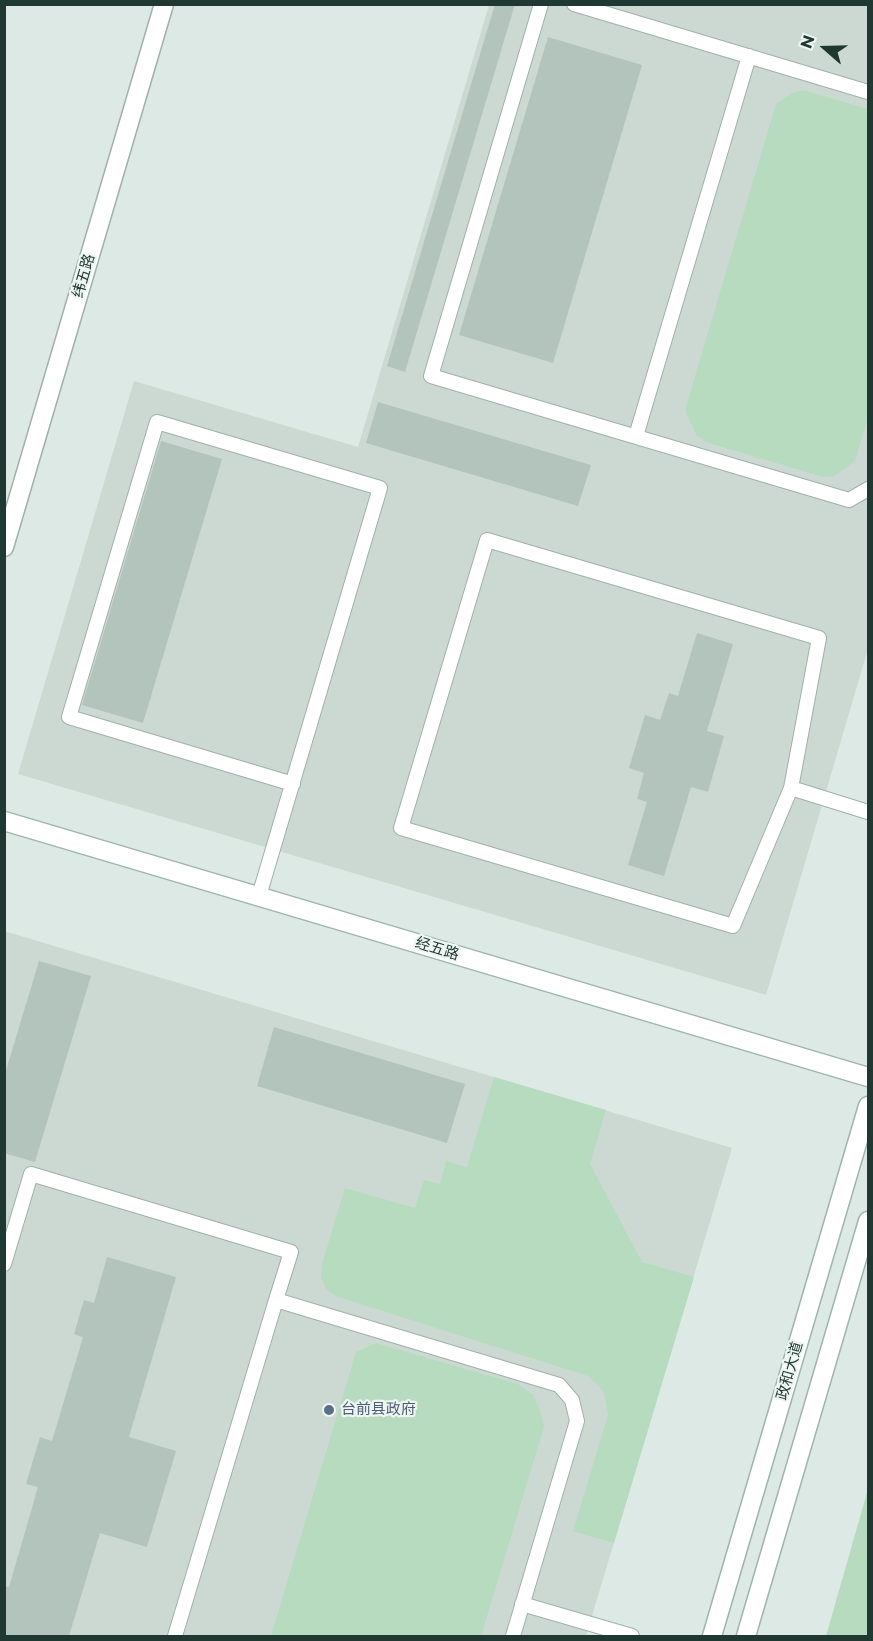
<!DOCTYPE html>
<meta charset="utf-8">
<style>
body{margin:0}
#map{position:relative;width:873px;height:1641px;overflow:hidden;background:#dde9e4;font-family:Montserrat,sans-serif}
canvas{display:block}
.frame{position:absolute;inset:0;border:6px solid #1f3831;pointer-events:none}
.north{position:absolute;left:795px;top:18px;width:60px;height:60px;-webkit-text-stroke:4px #eef6f2;paint-order:stroke;rotate:290deg;font-size:16px;font-weight:700;line-height:24px;text-align:center;color:#1f3831}
.north::after{content:'';display:block;margin:auto;width:21px;height:27px;background:#1f3831;clip-path:polygon(50% 0,100% 100%,50% 72%,0 100%)}
</style>
<div id="map">
<canvas width="873" height="1641"></canvas>
<div class="frame"></div>
<div class="north">N</div>
</div>
<script>
const context = document.querySelector('canvas').getContext('2d');
context.lineJoin = 'round';
function paint(path, color) {
  context.fillStyle = color;
  context.fill(path, 'evenodd');
}
function poly(rows) {
  const path = new Path2D();
  for (const r of rows) {
    path.moveTo(r[0], r[1]);
    for (let i = 2; i < r.length; i += 2) path.lineTo(r[i], r[i + 1]);
  }
  return path;
}
function stroke(path, color, width, dash) {
  context.strokeStyle = color;
  context.lineWidth = width;
  context.lineCap = dash ? 'butt' : 'round';
  context.setLineDash(dash || []);
  context.stroke(path);
}
function label(font, color, halo, rows, align = 'center') {
  context.font = font + ' Montserrat,"Noto Sans SC",sans-serif';
  context.lineWidth = 4.5;
  context.setLineDash([]);
  context.textBaseline = 'middle';
  context.strokeStyle = halo;
  context.fillStyle = color;
  for (const [text, x, y, turn = 0] of rows) {
    context.save();
    context.translate(x, y);
    context.rotate((+turn || 0) * Math.PI / 180);
    context.textAlign = isNaN(turn) ? turn : align;
    if (halo) context.strokeText(text, 0, 0);
    context.fillText(text, 0, 0);
    context.restore();
  }
}
paint(poly([
 [863,4,868,6,868,649,766,995,18,774,134,381,358,447,489,5],
 [4,931,732,1148,586,1636,5,1636]
]), '#ccd9d3');
paint(poly([
 [803,90,868,109,868,417,855,461,834,476,823,477,706,442,697,436,685,410,776,104,792,93],
 [494,1077,606,1110,590,1164,642,1262,694,1277,614,1543,573,1531,608,1415,604,1392,597,1384,588,1376,335,1296,326,1289,321,1277,322,1264,345,1188,415,1208,424,1180,440,1184,446,1161,467,1167],
 [376,1343,518,1384,533,1395,540,1409,544,1427,481,1636,271,1636,356,1352],
 [868,1489,868,1636,826,1636]
]), '#b6dbbf');
paint(poly([
 [495,4,515,4,405,372,387,366],
 [548,37,642,65,553,363,459,335],
 [378,402,591,465,578,506,366,443],
 [161,441,222,459,143,723,82,705],
 [697,633,733,644,707,731,724,736,708,792,691,787,664,876,628,865,647,802,637,799,644,773,629,768,645,715,660,720,669,693,678,696],
 [39,961,91,976,35,1162,4,1153,4,1077],
 [274,1027,465,1084,447,1143,257,1086],
 [107,1257,176,1277,129,1437,176,1451,147,1547,100,1533,69,1636,4,1636,4,1586,9,1587,38,1487,26,1484,40,1437,52,1441,83,1337,74,1334,84,1300,94,1303]
]), '#b3c4bd');
const lane = poly([
 [541,4,431,376,849,500,868,489],
 [574,4,868,92],
 [636,436,749,56],
 [487,540,819,638,791,788,733,926,401,828,487,540],
 [791,788,868,812],
 [259,896,380,488,157,422,69,717,293,784],
 [4,1264,31,1174,291,1252,276,1300],
 [522,1604,632,1636],
 [175,1636,276,1300,559,1385,572,1400,577,1421,513,1636]
]);
const street = poly([
 [4,547,164,4]
]);
const secondary = poly([
 [4,821,868,1077],
 [712,1636,868,1106],
 [746,1636,868,1221]
]);
stroke(lane, '#a0b0ab', 16);
stroke(street, '#a0b0ab', 21);
stroke(secondary, '#9db5ac', 21);
stroke(lane, '#fff', 14);
stroke(street, '#fff', 18);
stroke(secondary, '#fff', 18);
for (const [x, y, r, color] of [
 [329,1410,6,"#5c6f8a"]
]) {
  const dot = new Path2D();
  dot.arc(x, y, r, 0, 2 * Math.PI);
  context.fillStyle = color;
  context.fill(dot);
  stroke(dot, '#eef6f2', 2);
}
label('15px', '#1f3831', '#eef6f2', [
 ["纬五路",84,276,-74],
 ["经五路",437,949,17],
 ["政和大道",790,1371,-74]
]);
label('15px', '#4e5e75', '#eef6f2', [
 ["台前县政府",341,1410]
], 'left');
</script>
